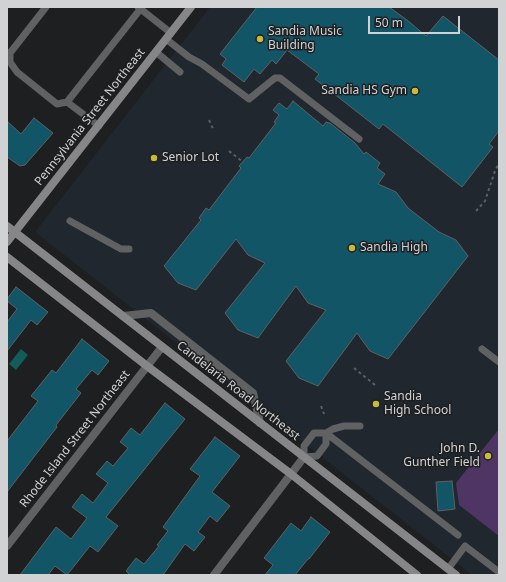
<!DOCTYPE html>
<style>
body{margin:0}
#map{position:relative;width:506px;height:582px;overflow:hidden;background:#1d1f21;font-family:"Noto Sans",sans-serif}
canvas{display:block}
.frame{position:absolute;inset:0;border:8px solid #d1d2d4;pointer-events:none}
.scale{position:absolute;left:368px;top:16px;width:92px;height:18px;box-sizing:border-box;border:2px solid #d1d2d4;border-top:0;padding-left:5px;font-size:12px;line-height:14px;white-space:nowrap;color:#d1d2d4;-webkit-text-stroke:3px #1d1f21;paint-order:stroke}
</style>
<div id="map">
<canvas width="506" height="582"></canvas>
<div class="frame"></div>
<div class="scale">50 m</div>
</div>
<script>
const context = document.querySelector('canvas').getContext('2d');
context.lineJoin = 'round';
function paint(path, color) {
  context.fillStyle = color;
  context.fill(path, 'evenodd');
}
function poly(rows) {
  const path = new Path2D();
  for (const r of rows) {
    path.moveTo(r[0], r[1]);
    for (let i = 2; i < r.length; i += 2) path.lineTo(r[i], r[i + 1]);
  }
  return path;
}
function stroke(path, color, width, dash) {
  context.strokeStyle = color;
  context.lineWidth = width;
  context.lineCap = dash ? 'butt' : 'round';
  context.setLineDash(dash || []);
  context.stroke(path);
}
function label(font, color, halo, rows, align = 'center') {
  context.font = font + ' "Noto Sans",sans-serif';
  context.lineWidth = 3;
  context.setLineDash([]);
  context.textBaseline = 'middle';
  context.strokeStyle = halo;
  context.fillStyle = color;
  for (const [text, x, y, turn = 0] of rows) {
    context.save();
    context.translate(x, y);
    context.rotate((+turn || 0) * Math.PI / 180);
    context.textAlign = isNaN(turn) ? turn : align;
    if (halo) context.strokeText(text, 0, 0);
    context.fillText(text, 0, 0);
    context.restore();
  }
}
paint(poly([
 [210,7,499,7,499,575,472,575,35,232]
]), '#21272e');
paint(poly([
 [499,429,499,536,459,505,456,483]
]), '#4e3563');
paint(poly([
 [21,349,28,355,16,370,9,364]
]), '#125d5a');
const building = poly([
 [257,7,389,7,407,20,426,36,443,16,499,60,499,131,489,144,493,147,462,187,383,124,379,129,315,79,319,74,287,50,276,64,272,60,260,74,254,69,244,82,222,65,226,59,220,54,257,7],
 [293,101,323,126,326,122,330,123,355,143,364,154,366,152,380,163,377,168,385,174,378,184,396,192,408,208,439,232,456,240,468,256,388,359,370,351,357,333,318,386,299,378,286,361,326,310,308,303,296,286,258,338,238,330,225,313,265,263,248,255,236,239,196,290,178,283,164,266,201,220,199,218,206,208,209,210,241,168,239,166,247,157,249,158,276,123,274,122,279,115,273,110,279,103,287,109,293,101],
 [34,118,53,133,25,165,20,166,7,157,7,121,21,134,34,118],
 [16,287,48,312,37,325,31,320,7,351,7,322,17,309,7,301,7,299,16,287],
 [82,339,109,361,98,375,92,370,76,389,81,393,56,425,57,427,7,492,7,441,38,401,31,396,52,370,56,373,82,339],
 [165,403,185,419,106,517,118,526,98,552,90,546,67,575,55,566,48,575,20,575,56,527,71,539,87,518,72,507,82,494,93,503,108,483,96,474,107,461,113,466,128,448,120,442,131,428,140,435,165,403],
 [215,437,240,456,212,492,230,506,217,522,210,516,198,532,205,537,194,551,185,544,163,575,130,575,126,571,136,558,144,564,159,546,157,545,168,531,163,527,200,476,190,469,215,437],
 [452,481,455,509,438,511,436,482,452,481],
 [311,517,330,532,309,559,308,559,295,575,265,575,273,565,264,558,291,523,301,531,311,517]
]);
paint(building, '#125566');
stroke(building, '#5d6162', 1);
stroke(poly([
 [209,120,214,131],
 [229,151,243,162],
 [476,211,485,201,495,171,499,163],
 [354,368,375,385],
 [321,406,324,414]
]), '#5c5e60', 2, [3, 3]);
stroke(poly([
 [46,7,10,53,10,62,17,72,57,104,67,102,142,7],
 [138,7,171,33],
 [166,39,189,57,202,64,249,99,275,78,280,78,359,139],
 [156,52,180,72],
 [67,102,99,126],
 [70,221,121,249,129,249],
 [482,349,499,362],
 [326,433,458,535],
 [326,433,326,444,317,456,304,457,304,446,314,433,326,433,333,429,344,426,360,426],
 [448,569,465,546,499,572]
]), '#606162', 7);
stroke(poly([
 [123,316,151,313,253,393,260,423],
 [7,546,162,347],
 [214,575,304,457]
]), '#606162', 8);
stroke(poly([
 [7,226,456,575],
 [7,242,191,7],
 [7,257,147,366,291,474,417,575]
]), '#868688', 8);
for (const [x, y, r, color] of [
 [260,39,4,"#caba3a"],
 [415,91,4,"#caba3a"],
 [154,158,4,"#caba3a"],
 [352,248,4,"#caba3a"],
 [376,404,4,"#caba3a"],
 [488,456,4,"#caba3a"]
]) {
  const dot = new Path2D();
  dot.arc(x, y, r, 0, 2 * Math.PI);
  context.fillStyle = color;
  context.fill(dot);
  stroke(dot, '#1d1f21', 1.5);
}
label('12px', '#d1d2d4', '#1d1f21', [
 ["Sandia Music",268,32],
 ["Building",268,46],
 ["Sandia HS Gym",407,91,"right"],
 ["Senior Lot",162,158],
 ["Sandia High",360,248],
 ["Sandia",384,397],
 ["High School",384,411],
 ["John D.",480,449,"right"],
 ["Gunther Field",480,463,"right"]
], 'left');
label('12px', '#d1d2d4', '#1d1f21', [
 ["Pennsylvania Street Northeast",90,117,-52],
 ["Candelaria Road Northeast",238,391,38],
 ["Rhode Island Street Northeast",75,439,-52]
]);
</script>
